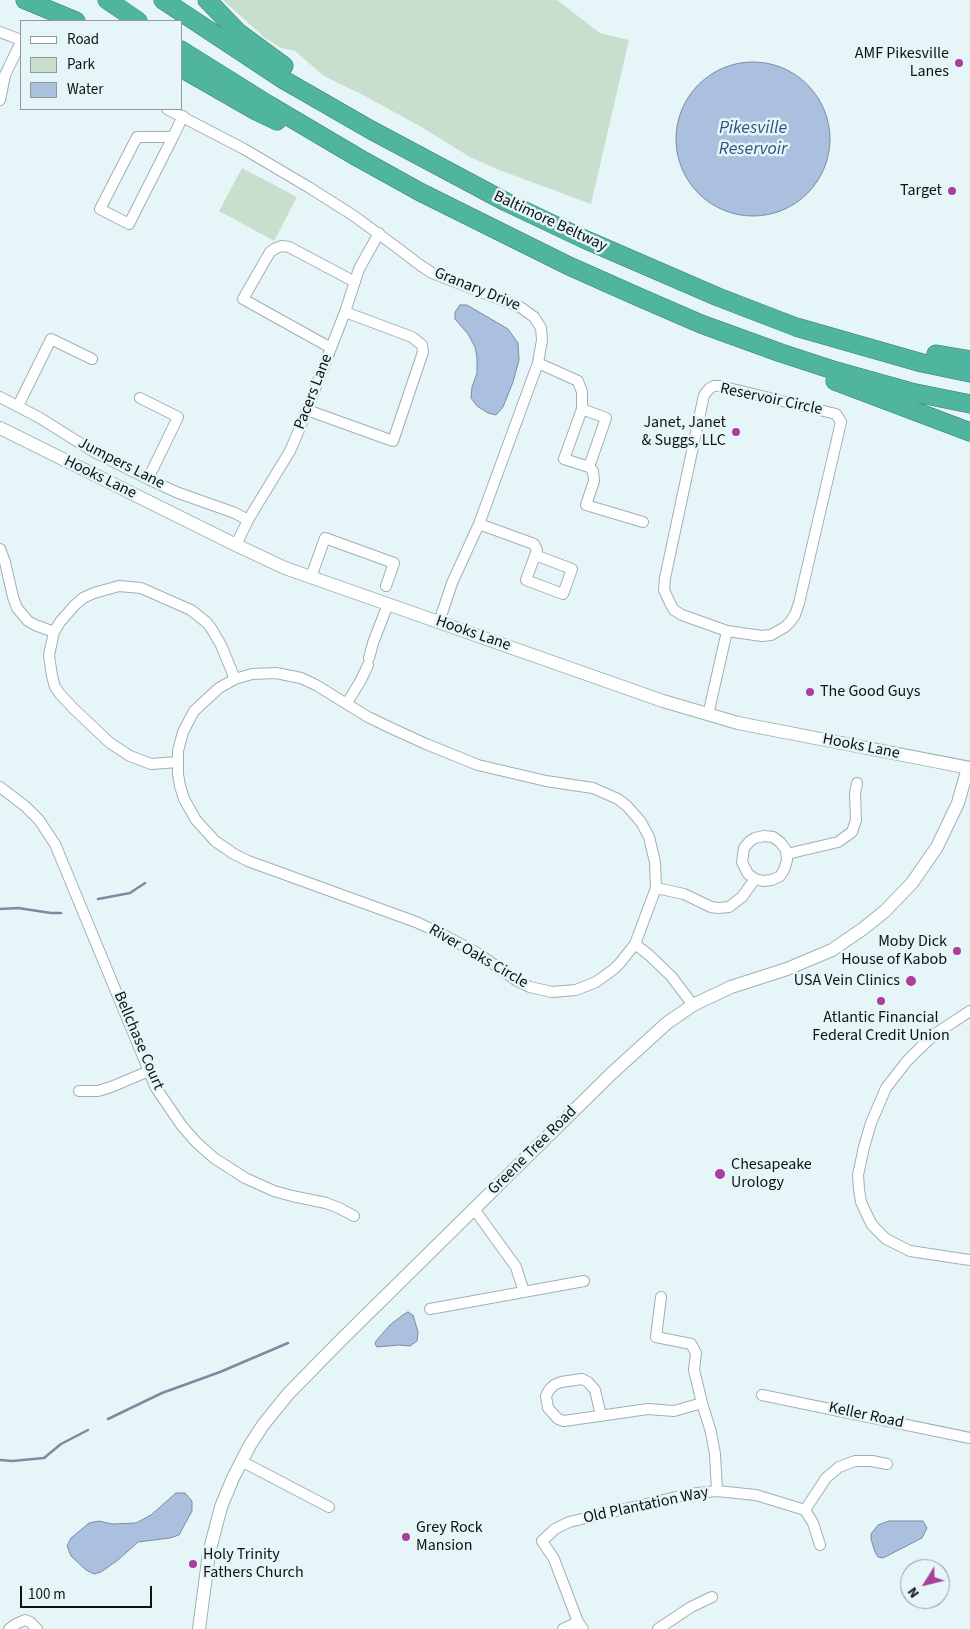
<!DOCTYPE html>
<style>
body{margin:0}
#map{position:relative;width:970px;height:1629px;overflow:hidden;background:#e6f6f8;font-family:"Source Sans 3",sans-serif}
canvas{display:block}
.legend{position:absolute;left:20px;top:20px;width:162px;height:90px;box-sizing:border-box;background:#e6f6f8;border:1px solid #8f9b9c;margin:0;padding:6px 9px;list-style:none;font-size:15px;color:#0d1213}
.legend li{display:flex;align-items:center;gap:10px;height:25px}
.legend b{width:25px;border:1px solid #8f9b9c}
.north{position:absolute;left:900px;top:1559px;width:50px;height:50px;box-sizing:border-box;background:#e6f6f8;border:1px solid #8f9b9c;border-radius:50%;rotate:234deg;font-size:14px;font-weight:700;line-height:20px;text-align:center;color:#0d1213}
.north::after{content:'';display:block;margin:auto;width:18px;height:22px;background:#ab3d9b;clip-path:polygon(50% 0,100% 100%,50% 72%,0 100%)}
.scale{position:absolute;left:20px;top:1586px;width:132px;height:22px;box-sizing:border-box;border:2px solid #0d1213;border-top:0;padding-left:6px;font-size:15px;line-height:18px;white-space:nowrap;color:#0d1213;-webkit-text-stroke:4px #e6f6f8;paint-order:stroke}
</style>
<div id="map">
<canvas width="970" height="1629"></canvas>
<ul class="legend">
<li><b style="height:6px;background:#fff"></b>Road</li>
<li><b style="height:14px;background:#c9dfcd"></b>Park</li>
<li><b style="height:14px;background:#aac0de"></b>Water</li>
</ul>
<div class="north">N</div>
<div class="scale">100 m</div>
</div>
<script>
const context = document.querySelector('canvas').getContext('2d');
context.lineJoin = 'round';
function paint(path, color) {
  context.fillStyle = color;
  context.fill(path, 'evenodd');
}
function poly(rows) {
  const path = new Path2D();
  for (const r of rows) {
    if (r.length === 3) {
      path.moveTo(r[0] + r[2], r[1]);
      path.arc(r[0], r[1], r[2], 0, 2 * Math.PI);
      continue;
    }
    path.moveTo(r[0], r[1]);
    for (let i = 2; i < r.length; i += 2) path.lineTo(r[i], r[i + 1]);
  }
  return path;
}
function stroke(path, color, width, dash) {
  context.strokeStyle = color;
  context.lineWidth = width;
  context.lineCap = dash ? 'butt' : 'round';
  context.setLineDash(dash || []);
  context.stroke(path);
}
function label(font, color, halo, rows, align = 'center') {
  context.font = font + ' "Source Sans 3",sans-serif';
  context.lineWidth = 5;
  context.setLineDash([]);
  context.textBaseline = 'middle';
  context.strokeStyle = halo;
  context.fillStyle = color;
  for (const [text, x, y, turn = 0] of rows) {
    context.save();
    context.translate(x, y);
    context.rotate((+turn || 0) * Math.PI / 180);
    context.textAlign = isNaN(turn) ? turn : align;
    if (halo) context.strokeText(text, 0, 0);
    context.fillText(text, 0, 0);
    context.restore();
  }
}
paint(poly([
 [223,0,557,0,600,33,629,40,591,204,499,170,470,157,423,128,369,98,324,76,295,51,281,48,265,38],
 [242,168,297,197,274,241,219,211]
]), '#c9dfcd');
const water = poly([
 [753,139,77],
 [460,305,467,305,508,329,518,343,519,360,513,382,503,407,496,415,488,413,477,406,471,398,472,387,477,373,477,357,475,347,468,334,455,319,455,312,460,305],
 [408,1312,413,1315,418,1332,417,1341,410,1346,399,1345,377,1347,375,1344,376,1341,390,1325,404,1314,408,1312],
 [176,1493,185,1493,192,1501,192,1511,179,1535,170,1538,138,1542,118,1560,101,1572,94,1574,86,1570,71,1556,67,1546,71,1538,89,1523,99,1521,112,1524,136,1523,151,1515,176,1493],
 [889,1521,923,1521,927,1528,922,1538,883,1558,878,1557,875,1552,871,1539,871,1534,878,1525,889,1521]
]);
paint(water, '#aac0de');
stroke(water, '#7b8ca1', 1);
stroke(poly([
 [98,899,130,893,145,883],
 [0,909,18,908,51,913,61,913],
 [108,1419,162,1393,220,1372,288,1343],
 [0,1460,12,1461,44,1458,61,1444,88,1430]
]), '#7b8ca1', 2.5);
const minor = poly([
 [0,32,21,40],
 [0,100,5,75,21,42],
 [167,109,244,149,310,188,354,216,395,246,420,265,432,273,520,307,534,317,541,328,542,340,538,363,479,524,452,583,439,622],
 [173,137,137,137,100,209,129,224,173,137,183,116],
 [331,348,243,299,270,252,276,248,282,246,289,247,355,282],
 [538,363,578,381,582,392,582,409,606,418,589,467,564,459,582,409],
 [714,386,720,386,836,414,841,422,799,603,795,615,790,622,785,627,771,635,762,636,727,631,682,615,674,610,671,605,664,590,665,578,704,395,710,388,714,386],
 [0,397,40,418,94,452,148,479,176,492,235,513,248,520],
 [140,398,178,417,148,479],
 [18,406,51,339,92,359],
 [307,410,393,441,423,352,422,345,412,337,345,312],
 [589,467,593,471,594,481,586,505,643,522],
 [479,524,534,544,537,550,526,580,563,594,572,569,535,555],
 [236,545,248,520,290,451,299,430,345,312,359,269,379,233],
 [0,549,5,562,13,597,17,608,28,621,35,625,54,632],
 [311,577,325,538,394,563,386,586],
 [369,658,373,643,388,604],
 [276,673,301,678,316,685,368,717,393,729,426,744,478,765,546,781,593,788,618,799,627,806,641,822,649,837,655,862,656,888,635,944,620,963,614,969,596,982,576,990,552,992,530,987,517,981,479,954,438,932,416,922,248,861,234,854,215,841,196,820,184,799,180,786,178,774,178,751,183,732,194,711,219,688,235,679,252,674,276,673],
 [347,703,361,680,368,665],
 [708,715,727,631],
 [178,762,151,764,130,756,110,743,74,709,60,694,55,687,52,676,49,655,54,632,60,622,74,606,83,598,94,593,119,586,141,588,191,610,206,622,211,628,221,645,235,679],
 [0,787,25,806,39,820,55,844,156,1088,182,1126,196,1142,214,1158,245,1178,274,1191,292,1196,326,1203,339,1208,354,1216],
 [787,854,838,842,852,832,856,820,855,794,857,783],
 [656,888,684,894,711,907,718,908,729,907,742,897,755,879,763,881,772,880,780,876,784,870,787,860,786,850,780,842,773,837,764,836,755,838,750,841,744,848,742,862,748,874,755,879],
 [635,944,649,955,671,976,693,1005],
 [970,1011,935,1034,920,1048,907,1061,886,1088,871,1123,864,1147,858,1175,859,1189,861,1202,868,1217,872,1225,886,1239,910,1251,970,1260],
 [79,1091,98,1091,111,1087,149,1071],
 [474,1209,516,1267,524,1292],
 [661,1297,656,1337,691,1344,696,1353,694,1370,702,1403,711,1432,715,1454,717,1491],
 [430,1309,584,1281],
 [762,1395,970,1438],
 [601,1416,595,1390,588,1382,582,1379,561,1382,554,1385,549,1390,546,1396,548,1408,558,1419,564,1421,648,1409,674,1411,702,1403],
 [241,1461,329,1507],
 [805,1510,826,1478,839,1467,855,1461,872,1461,887,1464],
 [9,1629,16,1624,25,1620,30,1622,37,1629],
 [563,1629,578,1622],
 [583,1629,578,1622,554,1559,542,1541,555,1529,569,1522,689,1494,717,1491,756,1495,805,1510,813,1523,820,1545],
 [658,1629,691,1607,712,1597]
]);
const tertiary = poly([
 [0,428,236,545,285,568,663,701,738,723,970,768],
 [199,1629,209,1553,221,1507,233,1478,250,1445,263,1425,288,1394,341,1340,611,1074,667,1023,693,1005,731,987,787,969,832,950,864,928,885,911,912,883,937,847,958,803,968,768]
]);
const motorway = poly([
 [25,0,76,21],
 [107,0,138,21],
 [163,0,284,80,371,130,506,202,584,239,718,297,796,327,922,363,970,373],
 [207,0,239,33,284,66],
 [181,50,269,105,357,157,420,192,569,266,641,298,701,324,781,353,836,371,911,392,970,404],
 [181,68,256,111,277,121],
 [936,354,970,360],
 [835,381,970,432]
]);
stroke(minor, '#a1b0b2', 12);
stroke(tertiary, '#a1b0b2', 14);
stroke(motorway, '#387c6e', 19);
stroke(minor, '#fff', 10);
stroke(tertiary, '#fff', 12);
stroke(motorway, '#4fb59f', 18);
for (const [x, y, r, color] of [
 [959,63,5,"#ab3d9b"],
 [952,191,5,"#ab3d9b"],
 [736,432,5,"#ab3d9b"],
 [810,692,5,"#ab3d9b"],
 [957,951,5,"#ab3d9b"],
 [911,981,6,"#ab3d9b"],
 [881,1001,5,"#ab3d9b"],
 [720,1174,6,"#ab3d9b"],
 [406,1537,5,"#ab3d9b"],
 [193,1564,5,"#ab3d9b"]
]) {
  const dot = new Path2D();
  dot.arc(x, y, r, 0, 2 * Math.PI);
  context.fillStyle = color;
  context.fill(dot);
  stroke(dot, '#e6f6f8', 2);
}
label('16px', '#0d1213', '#e6f6f8', [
 ["AMF Pikesville",949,54],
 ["Lanes",949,72],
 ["Target",942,191],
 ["Janet, Janet",726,423],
 ["& Suggs, LLC",726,441],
 ["The Good Guys",820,692,"left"],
 ["Moby Dick",947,942],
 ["House of Kabob",947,960],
 ["USA Vein Clinics",900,981],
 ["Atlantic Financial",881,1018,"center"],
 ["Federal Credit Union",881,1036,"center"],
 ["Chesapeake",731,1165,"left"],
 ["Urology",731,1183,"left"],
 ["Grey Rock",416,1528,"left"],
 ["Mansion",416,1546,"left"],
 ["Holy Trinity",203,1555,"left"],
 ["Fathers Church",203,1573,"left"]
], 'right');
label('16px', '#0d1213', '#e6f6f8', [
 ["Baltimore Beltway",550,222,25],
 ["Granary Drive",477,290,22],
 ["Pacers Lane",314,392,-69],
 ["Reservoir Circle",771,400,12],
 ["Jumpers Lane",121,464,27],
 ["Hooks Lane",100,478,26],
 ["Hooks Lane",473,634,19],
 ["Hooks Lane",861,747,11],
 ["River Oaks Circle",478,957,30],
 ["Bellchase Court",138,1041,67],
 ["Greene Tree Road",533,1151,-45],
 ["Keller Road",866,1416,12],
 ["Old Plantation Way",646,1506,-12]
]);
label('italic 18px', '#32527b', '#e6f6f8', [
 ["Pikesville",753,129],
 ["Reservoir",753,150]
]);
</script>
